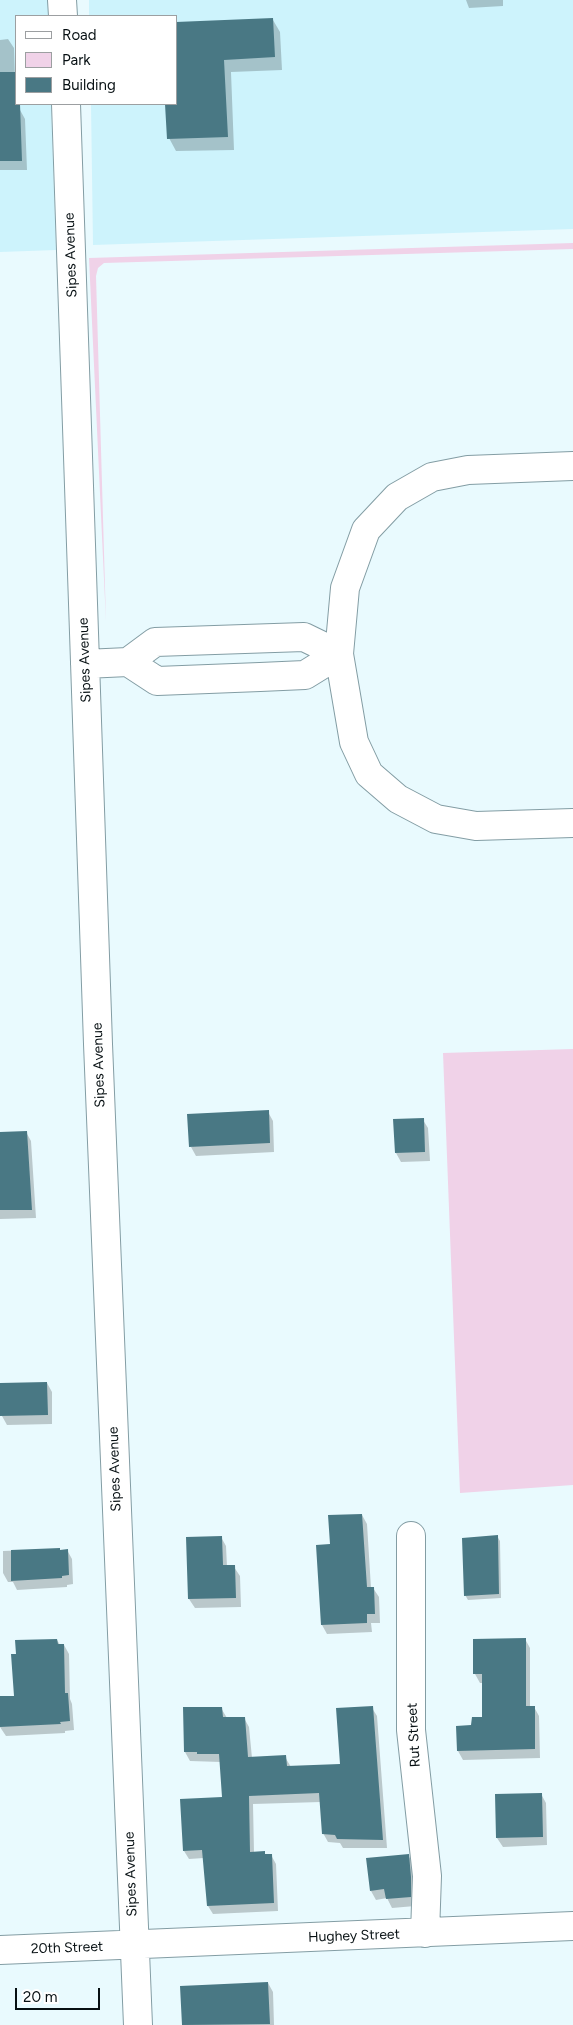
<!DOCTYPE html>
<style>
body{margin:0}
#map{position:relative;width:573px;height:2025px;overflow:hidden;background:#e9fafe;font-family:Figtree,sans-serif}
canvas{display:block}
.legend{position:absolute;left:15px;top:15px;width:162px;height:90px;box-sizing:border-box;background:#fff;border:1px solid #9c9fa1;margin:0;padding:6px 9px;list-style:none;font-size:15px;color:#071013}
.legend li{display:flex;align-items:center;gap:10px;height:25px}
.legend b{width:25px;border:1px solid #9c9fa1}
.scale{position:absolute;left:15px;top:1988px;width:85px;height:22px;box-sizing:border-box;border:2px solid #071013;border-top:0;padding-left:6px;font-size:15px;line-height:18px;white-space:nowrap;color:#071013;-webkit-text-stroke:4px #fff;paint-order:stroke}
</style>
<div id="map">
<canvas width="573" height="2025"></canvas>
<ul class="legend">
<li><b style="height:6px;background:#fff"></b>Road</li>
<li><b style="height:14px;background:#f0d2e8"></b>Park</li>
<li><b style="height:14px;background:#497884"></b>Building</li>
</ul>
<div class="scale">20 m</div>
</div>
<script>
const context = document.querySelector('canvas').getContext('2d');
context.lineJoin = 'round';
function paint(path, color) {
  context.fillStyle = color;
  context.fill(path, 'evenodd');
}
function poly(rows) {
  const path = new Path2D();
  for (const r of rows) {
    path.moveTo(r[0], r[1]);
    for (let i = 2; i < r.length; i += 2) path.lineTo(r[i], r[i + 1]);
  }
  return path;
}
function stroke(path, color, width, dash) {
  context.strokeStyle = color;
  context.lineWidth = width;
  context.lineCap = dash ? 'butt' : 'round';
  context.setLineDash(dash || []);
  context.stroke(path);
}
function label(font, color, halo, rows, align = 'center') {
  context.font = font + ' Figtree,sans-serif';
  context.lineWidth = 4.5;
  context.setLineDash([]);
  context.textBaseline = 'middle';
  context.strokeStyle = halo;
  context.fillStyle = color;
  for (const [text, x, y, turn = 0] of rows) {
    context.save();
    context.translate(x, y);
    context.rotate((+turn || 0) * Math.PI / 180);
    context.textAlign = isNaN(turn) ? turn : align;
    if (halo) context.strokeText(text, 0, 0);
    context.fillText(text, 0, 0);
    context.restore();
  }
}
paint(poly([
 [0,0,48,0,48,16,16,16,16,104,51,104,56,250,0,252],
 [89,0,573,0,573,229,93,245,91,104,176,104,176,16,89,16]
]), '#cdf3fc');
paint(poly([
 [573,243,573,249,104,263,98,268,96,276,106,622,89,258],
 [573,1049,573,1485,460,1493,443,1053]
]), '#f0d2e8');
paint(poly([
 [466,0,503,0,503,6,469,8],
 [273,20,280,32,282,70,231,72,234,150,176,151,169,138,166,104,176,104,176,23],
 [8,39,14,48,16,110,20,110,25,119,27,170,0,170,0,40],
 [268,1112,273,1121,274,1152,196,1156,191,1147],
 [423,1120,428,1128,430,1161,401,1162,396,1153],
 [26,1132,31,1141,36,1218,0,1219,0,1133],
 [47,1383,52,1392,52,1424,7,1425,2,1416,0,1385],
 [362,1515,367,1524,371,1588,373,1588,379,1597,380,1623,371,1623,372,1632,327,1634,322,1625,331,1545],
 [497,1536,500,1541,501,1598,468,1600,465,1595],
 [221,1537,226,1546,227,1567,234,1567,240,1576,241,1607,195,1608,189,1599],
 [59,1549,60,1551,67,1550,72,1559,73,1584,67,1585,67,1587,17,1590,13,1582,8,1582,3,1573,3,1551],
 [525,1639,530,1648,530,1707,534,1707,539,1716,540,1758,463,1760,458,1751,457,1727,473,1727,483,1718,483,1683,480,1683,475,1674],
 [57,1640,60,1645,64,1645,69,1654,70,1699,72,1704,74,1730,65,1731,65,1733,6,1736,0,1727,0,1697,15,1697],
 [184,1708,221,1708,227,1718,244,1718,249,1727,252,1758,285,1757,291,1767,341,1765,372,1708,377,1716,387,1848,343,1848,340,1843,328,1842,323,1833,321,1802,253,1804,254,1853,264,1853,266,1855,271,1855,276,1864,278,1911,213,1914,208,1906,204,1858,189,1859,184,1851,223,1798,221,1762,190,1761,185,1752],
 [541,1794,546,1803,547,1845,503,1847,497,1838],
 [408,1855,413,1864,415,1906,392,1908,387,1898,376,1900,371,1891],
 [268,1983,273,1992,274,2025,183,2025,182,1987]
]), '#0003');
paint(poly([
 [273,18,275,57,224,60,228,137,167,139,165,104,176,104,176,22],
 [0,72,16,72,16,104,20,104,22,161,0,161],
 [269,1110,270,1143,189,1147,187,1114],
 [424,1118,425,1152,395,1153,393,1119],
 [27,1131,32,1210,0,1210,0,1132],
 [47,1382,48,1415,0,1416,0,1383],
 [362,1514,367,1587,374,1587,375,1614,367,1614,367,1623,321,1625,316,1545,330,1544,328,1515],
 [498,1535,499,1594,464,1596,462,1538],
 [222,1536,223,1565,235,1565,236,1598,188,1599,186,1537],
 [60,1548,60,1550,68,1549,69,1575,62,1576,62,1578,11,1581,11,1550],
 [526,1638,526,1706,535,1706,535,1749,457,1751,456,1726,471,1725,472,1717,482,1717,482,1674,473,1674,473,1639],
 [57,1639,58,1644,64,1644,65,1693,68,1693,70,1721,60,1722,61,1724,0,1727,0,1696,14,1696,11,1654,16,1654,15,1640],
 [373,1706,383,1840,337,1839,335,1835,322,1834,319,1793,249,1796,250,1852,265,1851,265,1854,272,1854,274,1903,207,1906,202,1850,183,1851,180,1799,222,1797,219,1754,197,1754,197,1752,184,1752,183,1707,222,1707,223,1717,245,1717,248,1757,286,1755,287,1766,340,1764,336,1708],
 [542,1793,543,1837,496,1838,495,1794],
 [409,1854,411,1877,411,1897,386,1899,384,1889,370,1891,366,1858],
 [268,1982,270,2024,182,2025,180,1986]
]), '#497884');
const minor = poly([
 [62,0,63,16],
 [66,104,98,1044,138,2025],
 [573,466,468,470,432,477,397,497,366,530,345,588,339,654,354,742,369,774,398,799,436,819,476,826,573,823],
 [128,662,155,642,304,637,339,654],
 [85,664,128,662,157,681,260,677,305,675,339,654],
 [411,1536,411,1730,427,1876,425,1933],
 [0,1950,573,1926]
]);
stroke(minor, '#839da4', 30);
stroke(minor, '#fff', 28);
label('14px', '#071013', '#fff', [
 ["Sipes Avenue",71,255,-92],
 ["Sipes Avenue",85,660,-92],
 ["Sipes Avenue",99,1065,-92],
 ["Sipes Avenue",115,1469,-92],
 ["Rut Street",414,1735,-93],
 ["Sipes Avenue",131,1874,-92],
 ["Hughey Street",354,1936,-2],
 ["20th Street",67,1948,-2]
]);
</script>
